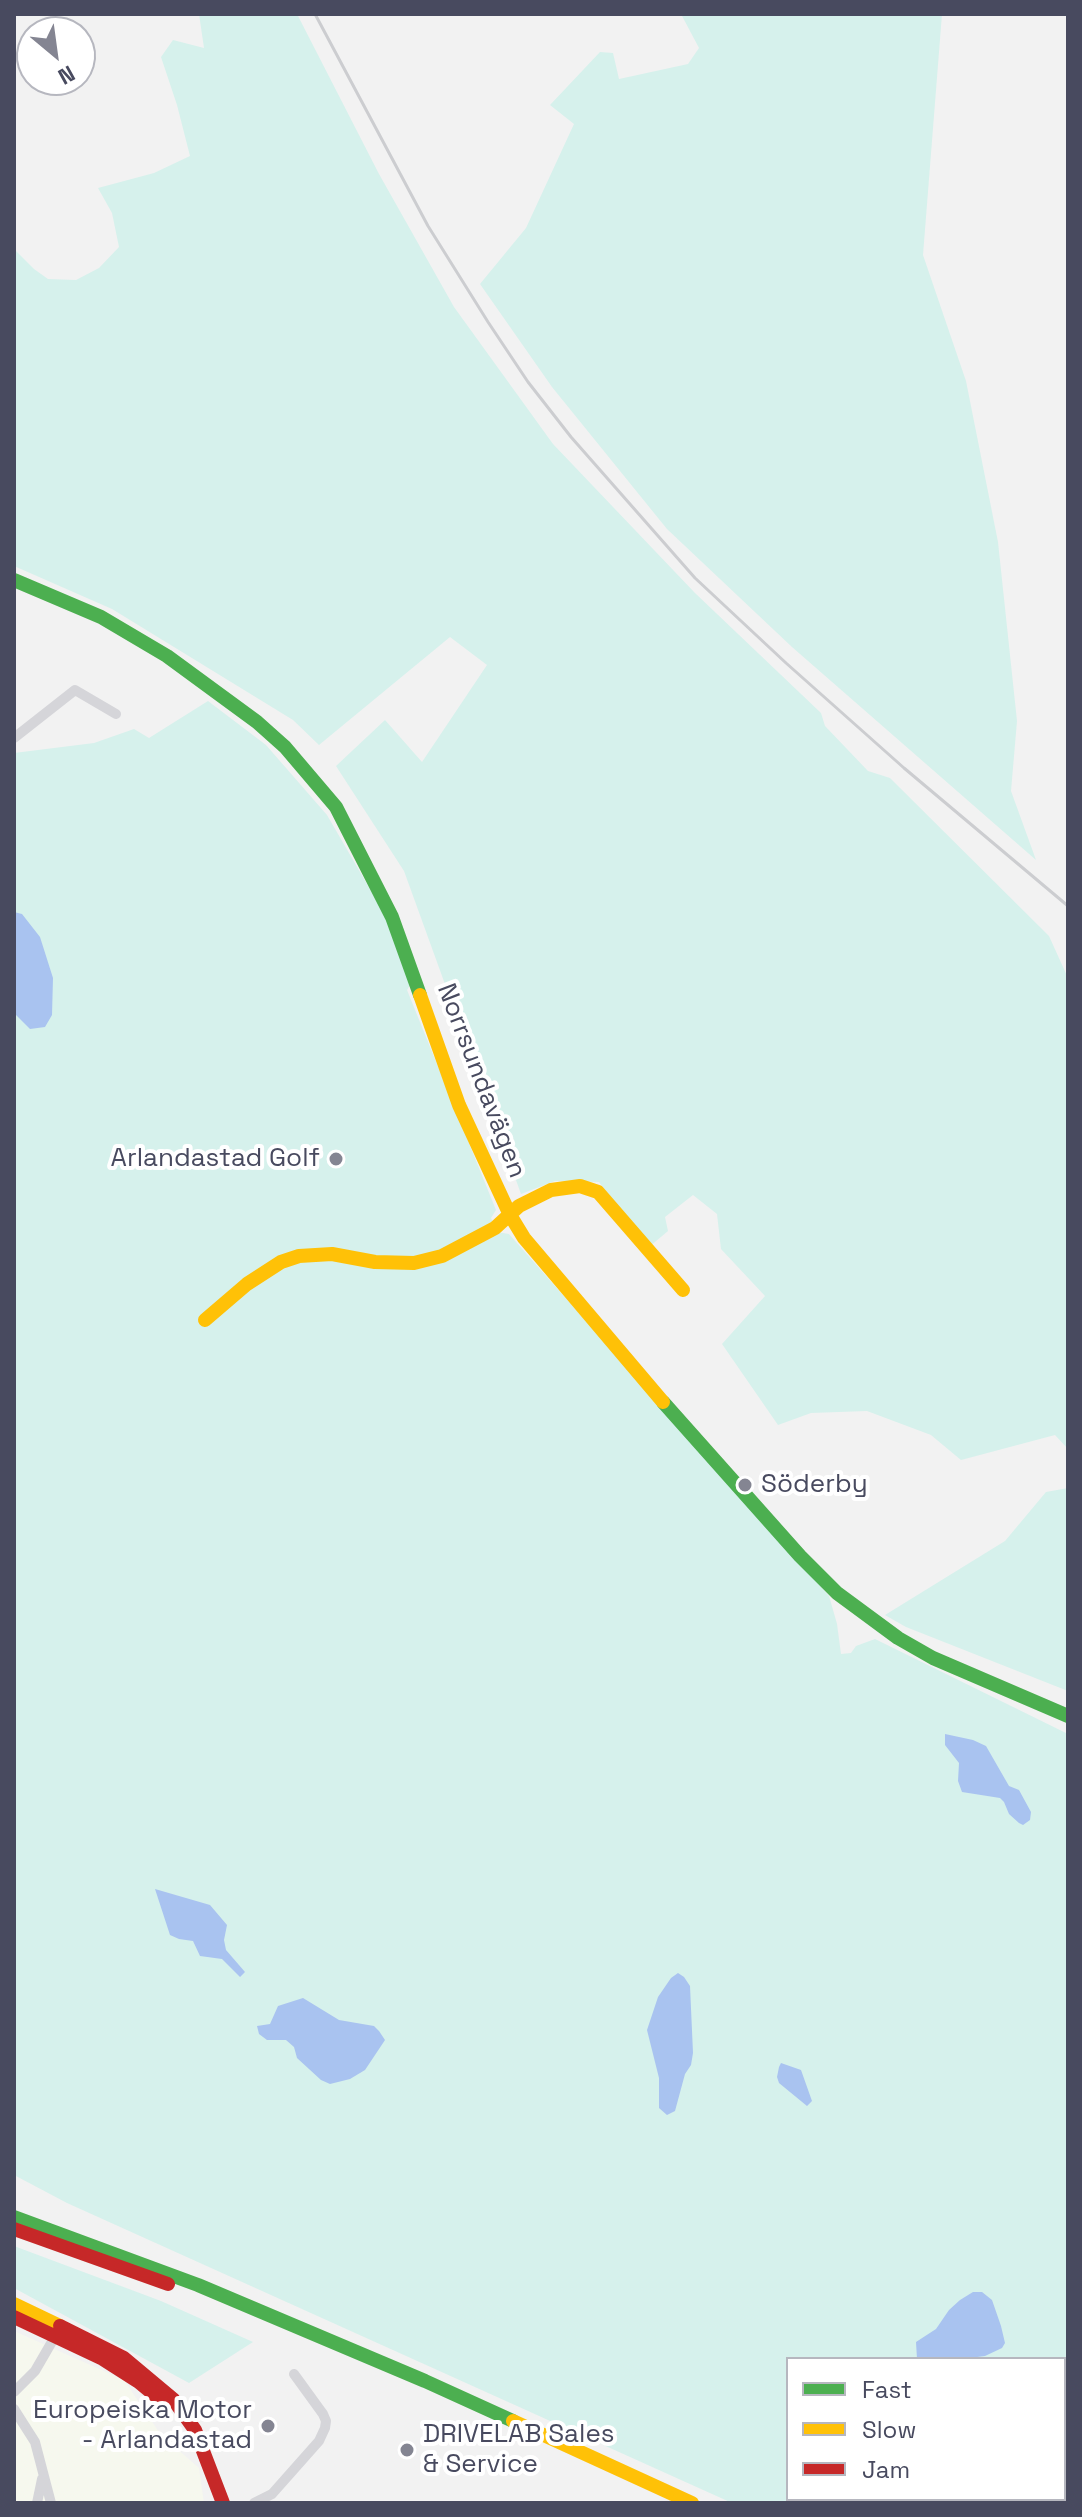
<!DOCTYPE html>
<meta charset="utf-8">
<style>
body{margin:0}
#map{position:relative;width:1082px;height:2517px;overflow:hidden;background:#f2f2f2;font-family:"Space Grotesk",sans-serif}
canvas{display:block}
.frame{position:absolute;inset:0;border:16px solid #484a5f;pointer-events:none}
.legend{position:absolute;left:786px;top:2357px;width:280px;height:144px;box-sizing:border-box;background:#fff;border:2px solid #b6b7bf;margin:0;padding:10px 14px;list-style:none;font-size:24px;color:#484a5f}
.legend li{display:flex;align-items:center;gap:16px;height:40px}
.legend b{width:40px;border:2px solid #b6b7bf}
.north{position:absolute;left:16px;top:16px;width:80px;height:80px;box-sizing:border-box;background:#fff;border:2px solid #b6b7bf;border-radius:50%;rotate:151deg;font-size:22px;font-weight:700;line-height:32px;text-align:center;color:#484a5f}
.north::after{content:'';display:block;margin:auto;width:28px;height:36px;background:#848592;clip-path:polygon(50% 0,100% 100%,50% 72%,0 100%)}
</style>
<div id="map">
<canvas width="1082" height="2517"></canvas>
<div class="frame"></div>
<ul class="legend">
<li><b style="height:10px;background:#4caf50"></b>Fast</li>
<li><b style="height:10px;background:#ffc107"></b>Slow</li>
<li><b style="height:10px;background:#c62828"></b>Jam</li>
</ul>
<div class="north">N</div>
</div>
<script>
const context = document.querySelector('canvas').getContext('2d');
context.lineJoin = 'round';
function paint(path, color) {
  context.fillStyle = color;
  context.fill(path, 'evenodd');
}
function poly(rows) {
  const path = new Path2D();
  for (const r of rows) {
    path.moveTo(r[0], r[1]);
    for (let i = 2; i < r.length; i += 2) path.lineTo(r[i], r[i + 1]);
  }
  return path;
}
function stroke(path, color, width, dash) {
  context.strokeStyle = color;
  context.lineWidth = width;
  context.lineCap = dash ? 'butt' : 'round';
  context.setLineDash(dash || []);
  context.stroke(path);
}
function label(font, color, halo, rows, align = 'center') {
  context.font = font + ' "Space Grotesk",sans-serif';
  context.lineWidth = 8;
  context.setLineDash([]);
  context.textBaseline = 'middle';
  context.strokeStyle = halo;
  context.fillStyle = color;
  for (const [text, x, y, turn = 0] of rows) {
    context.save();
    context.translate(x, y);
    context.rotate((+turn || 0) * Math.PI / 180);
    context.textAlign = isNaN(turn) ? turn : align;
    if (halo) context.strokeText(text, 0, 0);
    context.fillText(text, 0, 0);
    context.restore();
  }
}
paint(poly([
 [14,2331,124,2380,161,2435,199,2468,204,2503,14,2503]
]), '#f6f8ee');
paint(poly([
 [199,14,297,14,379,174,454,307,553,444,695,593,821,713,825,726,868,771,890,778,1049,936,1068,978,1068,1449,1055,1435,961,1460,931,1435,867,1411,811,1413,778,1425,722,1344,765,1296,721,1249,717,1214,693,1195,665,1217,668,1231,649,1247,599,1182,555,1181,521,1194,404,871,336,766,385,720,422,762,487,665,450,637,319,745,293,720,112,609,14,566,14,249,34,269,48,279,76,280,99,268,119,247,112,213,98,188,154,173,190,156,177,105,161,57,173,40,204,48],
 [681,14,942,14,923,255,966,381,998,542,1017,721,1011,791,1036,860,792,647,667,529,552,387,480,284,526,228,574,124,550,105,600,52,613,53,619,79,688,64,699,48],
 [208,701,266,745,327,815,389,922,411,984,407,990,496,1210,491,1218,497,1232,509,1234,829,1596,837,1624,841,1654,851,1653,856,1646,875,1639,1068,1734,1068,2503,732,2503,67,2203,14,2175,14,753,94,743,134,729,149,738],
 [788,2359,1064,2359,1064,2499,788,2499],
 [1068,1488,1068,1691,906,1627,885,1615,1005,1541,1046,1492],
 [14,2246,161,2301,253,2342,189,2383,14,2288]
]), '#d6f1ec');
paint(poly([
 [14,912,22,914,40,937,53,978,52,1015,45,1027,30,1029,14,1013],
 [945,1734,973,1740,986,1746,1009,1786,1019,1790,1031,1812,1030,1820,1023,1825,1019,1823,1009,1814,1004,1802,1000,1798,962,1792,958,1781,959,1763,945,1745],
 [155,1889,210,1905,227,1925,224,1940,226,1950,245,1972,240,1977,222,1959,200,1956,193,1941,179,1939,170,1935],
 [678,1973,684,1977,690,1986,693,2053,691,2065,685,2074,675,2111,667,2115,659,2108,659,2078,647,2030,658,1997,671,1978],
 [303,1998,339,2020,374,2026,379,2031,385,2040,365,2070,350,2079,330,2084,321,2080,297,2058,294,2047,286,2040,267,2040,259,2034,257,2026,270,2024,278,2006],
 [781,2063,801,2070,812,2101,807,2106,779,2083,777,2077,779,2067],
 [973,2292,982,2292,992,2300,1001,2326,1005,2343,1002,2348,985,2356,962,2359,917,2359,916,2342,936,2329,949,2310,960,2300]
]), '#a9c3f0');
stroke(poly([
 [14,738,75,690,116,714],
 [14,2392,35,2371,57,2333],
 [14,2409,35,2442,51,2503],
 [37,2503,42,2479],
 [254,2503,272,2494,319,2441,325,2428,326,2421,323,2414,294,2374]
]), '#d5d5d9', 10);
stroke(poly([
 [14,580,101,617,167,656,257,722,285,747,336,807,392,917,420,995],
 [663,1402,800,1556,837,1593,898,1638,933,1658,1068,1716],
 [14,2217,198,2285,425,2381,513,2421]
]), '#4caf50', 14);
stroke(poly([
 [420,995,459,1105,510,1215,524,1238,663,1402],
 [205,1320,247,1284,281,1262,299,1256,332,1254,375,1262,414,1263,442,1256,495,1228,519,1206,551,1190,580,1186,598,1192,683,1290],
 [14,2304,60,2326],
 [513,2421,692,2503]
]), '#ffc107', 14);
stroke(poly([
 [14,2229,168,2284],
 [14,2317,103,2359,139,2382,162,2401],
 [60,2326,124,2358,173,2399,195,2430,223,2503]
]), '#c62828', 14);
stroke(poly([
 [315,14,428,226,488,322,528,382,571,437,695,578,786,663,904,768,1068,906]
]), '#cccdd0', 3);
for (const [x, y, r, color] of [
 [336,1159,8,"#848592"],
 [745,1485,8,"#848592"],
 [268,2426,8,"#848592"],
 [407,2450,8,"#848592"]
]) {
  const dot = new Path2D();
  dot.arc(x, y, r, 0, 2 * Math.PI);
  context.fillStyle = color;
  context.fill(dot);
  stroke(dot, '#fff', 3);
}
label('26px', '#484a5f', '#fff', [
 ["Norrsundavägen",481,1081,69]
]);
label('26px', '#484a5f', '#fff', [
 ["Arlandastad Golf",320,1159],
 ["Söderby",761,1485,"left"],
 ["Europeiska Motor",252,2411],
 ["- Arlandastad",252,2441],
 ["DRIVELAB Sales",423,2435,"left"],
 ["& Service",423,2465,"left"]
], 'right');
</script>
